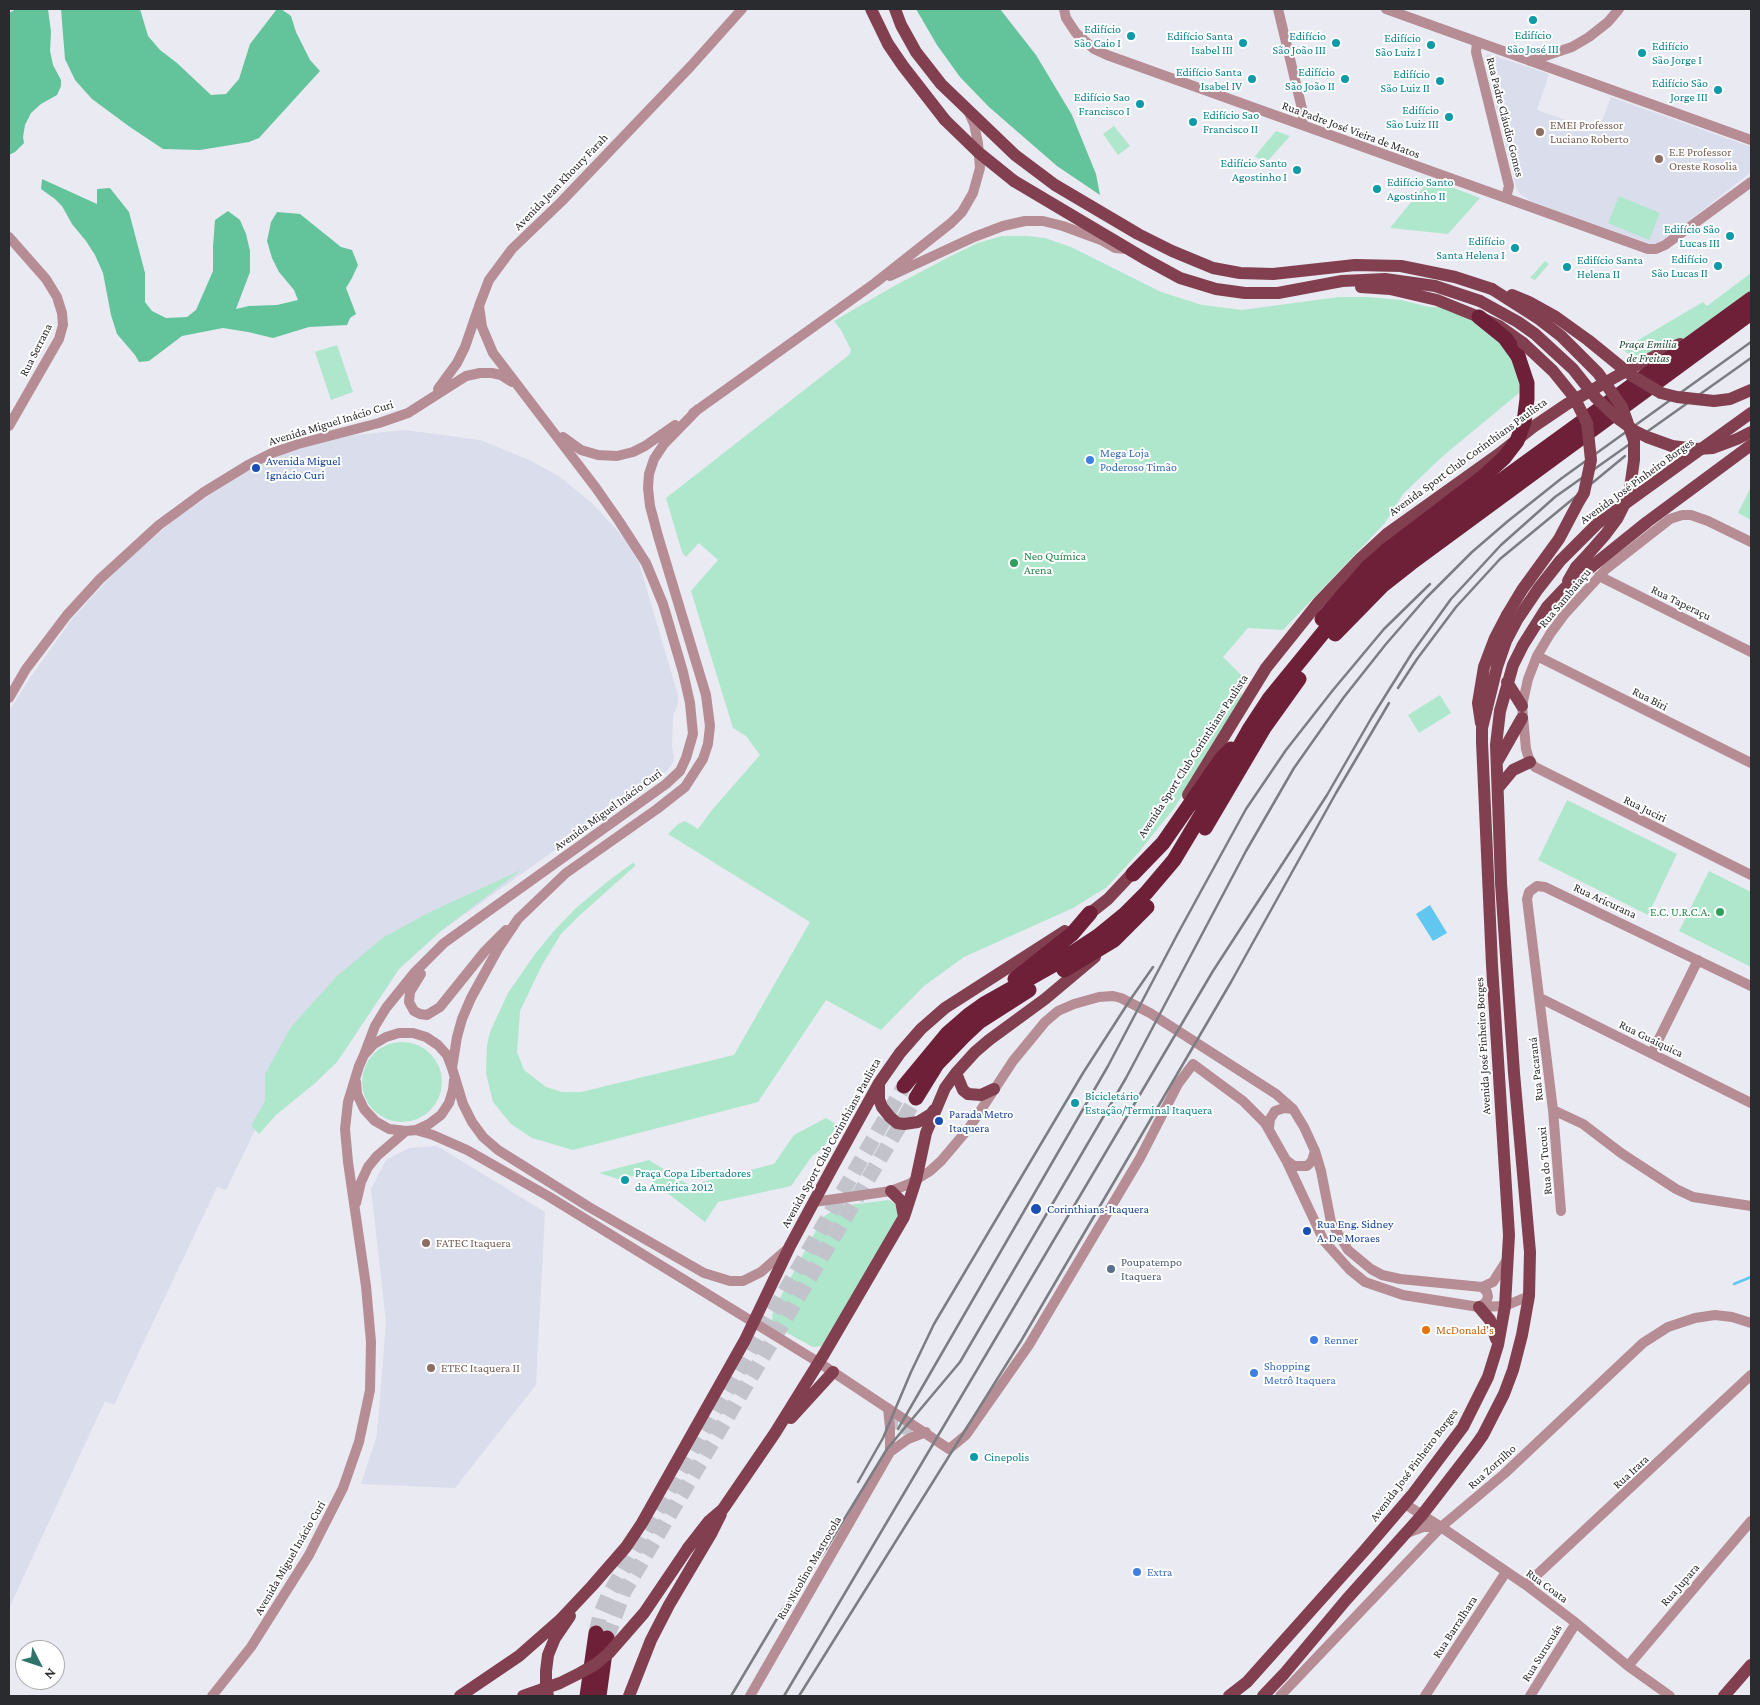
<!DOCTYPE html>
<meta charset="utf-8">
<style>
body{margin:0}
#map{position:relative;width:1760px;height:1705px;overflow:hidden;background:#e9eaf2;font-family:"Crimson Pro",serif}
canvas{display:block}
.frame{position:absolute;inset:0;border:10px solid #2a2b2e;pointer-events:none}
.north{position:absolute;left:15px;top:1640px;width:50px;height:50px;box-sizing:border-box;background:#fff;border:1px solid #aaaaab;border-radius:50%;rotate:131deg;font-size:14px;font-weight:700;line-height:20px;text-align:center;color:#2a2b2e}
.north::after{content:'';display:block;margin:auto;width:18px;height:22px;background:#2e746a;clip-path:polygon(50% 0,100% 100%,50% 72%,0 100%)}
</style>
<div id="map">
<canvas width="1760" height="1705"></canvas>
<div class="frame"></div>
<div class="north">N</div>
</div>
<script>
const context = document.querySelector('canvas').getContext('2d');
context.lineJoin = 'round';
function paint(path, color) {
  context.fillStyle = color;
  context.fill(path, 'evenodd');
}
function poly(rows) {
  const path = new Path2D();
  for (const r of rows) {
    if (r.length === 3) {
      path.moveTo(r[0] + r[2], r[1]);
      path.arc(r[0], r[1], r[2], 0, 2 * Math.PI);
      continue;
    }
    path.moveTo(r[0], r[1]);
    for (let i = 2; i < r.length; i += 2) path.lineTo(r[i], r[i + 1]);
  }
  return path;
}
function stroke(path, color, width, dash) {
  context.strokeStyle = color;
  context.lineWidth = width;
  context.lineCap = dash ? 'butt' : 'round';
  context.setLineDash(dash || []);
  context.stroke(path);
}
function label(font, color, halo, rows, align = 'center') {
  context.font = font + ' "Crimson Pro",serif';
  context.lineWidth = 4;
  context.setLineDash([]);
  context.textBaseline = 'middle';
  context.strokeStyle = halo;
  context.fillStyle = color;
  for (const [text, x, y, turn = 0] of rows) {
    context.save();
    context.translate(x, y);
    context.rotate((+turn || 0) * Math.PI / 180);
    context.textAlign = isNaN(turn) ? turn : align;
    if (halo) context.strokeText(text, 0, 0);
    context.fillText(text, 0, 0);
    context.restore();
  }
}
paint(poly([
 [1489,54,1549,74,1537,110,1598,131,1611,97,1751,147,1751,172,1666,239,1655,244,1650,244,1533,202,1520,194,1516,187,1484,58,1486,55],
 [405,430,480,440,527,459,559,476,593,504,624,538,639,563,678,695,678,704,673,716,672,745,674,760,668,770,441,931,399,969,337,1062,314,1084,255,1130,226,1190,217,1187,114,1405,105,1401,9,1608,9,711,30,678,72,619,124,562,179,516,241,474,285,451,334,437],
 [437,1146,545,1212,536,1385,455,1488,361,1484,377,1435,386,1322,371,1189,386,1160,409,1148]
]), '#daddec');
paint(poly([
 [1114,126,1130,146,1118,155,1103,134],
 [1276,131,1290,136,1265,164,1255,156],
 [1430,179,1480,198,1448,234,1390,228],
 [1619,196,1660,213,1649,240,1608,223],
 [1002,236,1028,236,1045,238,1071,247,1161,292,1202,305,1242,310,1339,297,1367,297,1401,300,1429,307,1455,308,1484,323,1509,350,1520,383,1519,393,1443,456,1403,494,1385,523,1283,630,1248,628,1223,657,1243,677,1241,699,1175,807,1139,852,1107,887,1073,908,964,957,924,986,881,1030,826,1000,758,1102,573,1150,532,1138,511,1124,493,1102,486,1073,487,1045,490,1032,508,993,535,954,553,932,575,909,607,882,634,862,635,866,580,915,561,934,542,965,520,1011,517,1052,524,1070,546,1087,562,1092,581,1092,734,1055,810,922,668,834,678,824,685,821,698,829,712,810,760,755,746,736,733,728,691,591,718,560,699,543,686,557,682,552,666,498,849,355,851,350,841,330,834,321,894,286,951,256,978,243],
 [1545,261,1549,264,1535,280,1530,278],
 [1751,273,1751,294,1645,371,1623,349,1703,302,1707,306],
 [337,345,353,392,331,400,315,352],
 [1751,487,1751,520,1738,513],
 [1440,695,1451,713,1419,733,1408,715],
 [1567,800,1677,854,1648,915,1538,860],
 [521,870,441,931,399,969,337,1062,314,1084,276,1115,259,1134,251,1126,265,1101,265,1074,291,1027,337,976,384,937,430,912],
 [1709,871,1751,892,1751,967,1679,931],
 [402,1082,40],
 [826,1118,837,1125,823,1148,812,1156,791,1186,718,1202,705,1222,643,1174,618,1179,599,1173,649,1160,697,1190,702,1182,774,1164,794,1135],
 [889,1200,895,1204,898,1209,898,1219,822,1346,813,1347,778,1328,772,1320,773,1311,823,1217,840,1206]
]), '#afe7cc');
paint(poly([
 [16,9,48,9,51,32,50,51,53,65,61,80,61,86,57,95,41,104,31,113,25,125,23,137,24,143,15,152,9,155,9,13],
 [61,9,140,9,148,36,160,50,177,63,211,95,226,94,239,79,250,44,277,9,281,9,291,16,296,32,310,60,320,71,259,138,249,142,200,150,163,149,130,127,92,99,75,80,65,59],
 [916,9,1000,9,1036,55,1072,115,1096,174,1100,195,1057,166,989,107,960,77,937,45],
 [42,179,97,204,97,189,110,188,129,212,145,273,145,302,152,311,166,318,187,317,196,310,213,271,213,247,215,220,228,211,240,220,246,234,250,251,250,272,236,309,249,306,277,305,298,300,294,290,279,272,272,258,267,241,271,222,277,212,300,214,341,247,352,250,358,265,352,278,346,288,356,314,350,318,347,325,309,327,273,338,248,332,223,328,182,336,149,361,139,362,135,355,117,334,111,315,103,273,95,255,86,241,72,224,62,206,55,199,41,189]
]), '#63c49b');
paint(poly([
 [1430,905,1447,933,1433,941,1416,914]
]), '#62c7f0');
stroke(poly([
 [1734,1284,1751,1277]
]), '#62c7f0', 2.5);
stroke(poly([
 [890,1428,893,1424,898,1424,907,1430,908,1439]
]), '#c3c4cb', 10, [10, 5]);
stroke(poly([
 [596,1633,600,1615,608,1596,904,1086],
 [607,1638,624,1592,916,1098]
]), '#c3c4cb', 15, [15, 8]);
stroke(poly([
 [1064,9,1066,18,1076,33,1094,49,1107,55,1648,249,1656,249,1665,245,1751,182],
 [1278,9,1303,113,1302,125],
 [1386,9,1751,140],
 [1477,42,1476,52,1509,186,1506,198],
 [1530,61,1572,47,1589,37,1608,22,1619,9],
 [9,237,46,279,57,297,62,313,63,325,59,339,9,426],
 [890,276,974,237,1003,226,1025,221,1043,221,1063,226,1101,240,1115,248,1126,249],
 [438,389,457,363,465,347,478,309],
 [693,413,875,283,951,223,962,212,973,193,980,168,978,143,974,124,969,113],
 [563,437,581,450,598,455,617,456,633,452,645,446,675,425],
 [1751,542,1708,521,1691,515,1682,515,1670,519,1606,569,1564,615,1550,634,1537,656,1528,679,1522,706,1526,749,1530,762,1535,767,1751,875],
 [1599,576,1751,652],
 [1537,656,1751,763],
 [9,698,26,669,67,615,100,579,159,525,204,492,248,465,272,453,298,444,379,423,408,413,466,376,480,373,492,373,501,375,512,382],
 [421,974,410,992,409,1002,414,1011,420,1014,427,1015,440,1007,485,951,506,930],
 [1540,998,1751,1103],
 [1652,1053,1698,960],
 [364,1055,375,1026,386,1008,415,972,444,943,666,784,680,771,686,758,693,734,690,703,683,672,663,604,646,563,619,521,596,488,493,353,482,327,479,306,489,280,512,249,561,202,691,66,742,9],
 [452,1068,457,1037,462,1019,471,998,498,949,518,919,566,873,657,809,685,787,703,759,708,744,710,726,706,695,658,536,650,506,648,488,649,474,654,459,664,444,698,409],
 [356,1082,357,1094,364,1109,375,1121,389,1129,406,1131,416,1130,429,1124,441,1115,449,1103,453,1090,454,1080],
 [1553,1110,1583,1124,1621,1153,1676,1189,1693,1197,1751,1206],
 [1269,1128,1270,1119,1275,1111,1284,1108,1293,1109],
 [416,1130,433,1135,467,1150,548,1196,818,1362,949,1449,966,1435,1029,1345,1140,1158,1178,1084,1193,1064,1243,1101,1265,1123,1286,1160,1324,1241,1349,1269,1365,1282,1403,1295,1479,1307,1505,1306,1529,1296],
 [1286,1160,1294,1166,1307,1166,1312,1161,1315,1151],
 [814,1202,891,1191,909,1184,930,1171,941,1161,969,1128,1013,1061,1045,1022,1058,1011,1074,1004,1099,997,1113,996,1121,998,1150,1013,1276,1094,1293,1109,1304,1127,1315,1151,1321,1171,1331,1222,1348,1250,1371,1269,1382,1275,1400,1279,1482,1287,1493,1282,1507,1260],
 [356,1203,361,1182,368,1167,377,1156,406,1131],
 [1561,1211,1553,1110,1527,899,1529,892,1537,886,1545,887,1751,986],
 [1479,1307,1486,1302,1488,1297,1487,1292,1482,1287],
 [888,1408,890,1428,890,1452],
 [1405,1504,1441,1527,1526,1585,1576,1623,1628,1666,1670,1696],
 [1407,1533,1423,1527,1440,1527],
 [1526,1585,1751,1375],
 [1628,1666,1751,1521],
 [212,1696,251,1647,309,1555,343,1488,359,1442,370,1390,371,1342,366,1286,348,1162,345,1129,348,1102,359,1066,364,1055,374,1044,386,1037,399,1033,413,1033,426,1037,438,1045,447,1055,452,1068,463,1104,472,1122,483,1137,498,1150,589,1207,704,1273,730,1281,743,1281,761,1272,785,1251],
 [750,1696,890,1452,908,1439,926,1432],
 [1280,1696,1441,1527,1504,1474,1643,1343,1668,1327,1695,1318,1715,1315,1732,1317,1751,1323],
 [1425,1696,1506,1572],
 [1530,1696,1576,1623]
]), '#b68d95', 10);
stroke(poly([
 [871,9,888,44,903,66,945,120],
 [895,9,901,25,916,52,941,84,1015,155,1055,185,1138,234,1172,251,1213,268,1240,273,1273,274,1355,265,1401,266,1455,277,1492,289],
 [1014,181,1147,260,1180,278,1216,289,1245,293,1278,293,1342,281,1385,279,1435,286,1480,301],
 [1361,287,1390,289,1437,300,1479,317,1499,326,1523,343],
 [1568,581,1576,567,1590,552],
 [1507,682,1522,706],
 [1481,723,1478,703,1484,667,1495,638,1507,615],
 [1497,762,1522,718],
 [1498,788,1513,770,1530,762],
 [1188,795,1266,668,1318,603,1360,559,1387,534,1499,454,1533,427,1567,404,1635,366,1680,344],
 [1084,918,1108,899,1138,867],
 [956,1073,963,1090,968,1094,981,1095,994,1089],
 [879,1083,879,1099,882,1107,890,1117,897,1123,904,1124,918,1122,931,1114,934,1110],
 [891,1191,901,1201,904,1217],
 [1479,1307,1490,1320,1496,1339],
 [791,1418,833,1372],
 [688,1548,709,1521,723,1509,775,1433,824,1354,904,1217,916,1180,926,1133,945,1088,956,1073,975,1052,989,1040,1045,999,1095,957],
 [460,1696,519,1656,560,1620,592,1586,626,1547,642,1523,745,1340,790,1246,831,1170,879,1083,900,1053,921,1029,945,1008,1065,931],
 [548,1696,546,1687,546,1671,548,1655,555,1638,570,1616],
 [629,1696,651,1640,669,1605,711,1534,721,1514],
 [1229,1696,1247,1682,1365,1550,1412,1495,1463,1427,1488,1377,1498,1345,1505,1306,1509,1235,1492,965,1482,742,1482,728,1497,667,1506,641,1517,620,1538,589,1560,561,1597,524,1751,413],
 [1263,1696,1284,1674,1346,1600,1422,1515,1476,1445,1483,1435,1504,1394,1513,1370,1522,1335,1529,1296,1530,1252,1514,1073,1501,883,1496,745,1500,711,1513,665,1523,645,1547,607,1565,588,1647,522,1751,445],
 [1724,1696,1751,1665]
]), '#823f50', 12);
stroke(poly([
 [1479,317,1505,338,1518,356],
 [1322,619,1369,566,1386,551],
 [1335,634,1383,585,1411,563,1751,313],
 [1205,828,1264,728,1299,679],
 [1133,874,1163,843,1222,758,1231,749],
 [1064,970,1114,940,1147,907],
 [1015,979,1072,934,1090,913],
 [904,1086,947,1034,970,1014,984,1004,1057,963,1098,936,1125,914,1146,893,1174,860,1201,815,1250,728,1269,699,1331,623,1371,583,1415,545,1488,490,1751,299],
 [916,1098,937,1064,964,1036,979,1022,1029,990],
 [587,1696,596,1633],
 [599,1696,607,1638]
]), '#6d2038', 15);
stroke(poly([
 [1398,688,1417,659,1456,607,1500,559,1625,456],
 [898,1429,1108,1066,1177,935,1246,809,1286,750,1333,690,1384,629,1430,584],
 [858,1482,883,1438,911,1372,934,1324,1083,1073,1130,1000,1153,967],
 [781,1613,826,1549,887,1449,960,1362,1126,1078,1246,851,1294,768,1344,697,1386,644,1426,598,1472,552,1508,521,1562,478,1751,342],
 [731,1696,784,1607],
 [784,1696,1213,971,1327,795,1372,717,1412,653,1451,599,1501,545,1555,497,1751,358],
 [799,1696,1021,1341,1231,982,1336,793,1389,703]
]), '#7c7d82', 2.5);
stroke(poly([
 [945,120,978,152,1014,181],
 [1492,289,1539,319,1561,336,1598,373,1622,407,1626,418,1634,441,1634,460,1629,495,1617,519,1605,535,1590,552],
 [1512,295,1529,302,1556,317,1588,340,1631,375,1661,393,1677,397,1714,401,1730,399,1751,390],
 [1480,301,1518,322,1535,334,1573,369,1596,398,1617,418,1635,431,1647,437,1672,446,1697,449,1713,448,1737,439,1751,432],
 [1507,615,1522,590,1559,539,1578,503,1584,493,1591,460,1587,423,1574,397,1553,371,1523,343],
 [523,1696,560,1683,580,1673,596,1664,609,1653,644,1613,688,1548]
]), '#823f50', 12);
stroke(poly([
 [1386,551,1482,478,1504,458,1517,441,1524,422,1527,399,1527,383,1518,356]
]), '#6d2038', 15);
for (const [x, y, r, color] of [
 [1533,20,5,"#0f9aa8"],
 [1131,36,5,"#0f9aa8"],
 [1243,43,5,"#0f9aa8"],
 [1336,43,5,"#0f9aa8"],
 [1431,45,5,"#0f9aa8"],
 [1642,53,5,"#0f9aa8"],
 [1252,79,5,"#0f9aa8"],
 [1345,79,5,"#0f9aa8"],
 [1440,81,5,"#0f9aa8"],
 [1718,90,5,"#0f9aa8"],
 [1140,104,5,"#0f9aa8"],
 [1449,117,5,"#0f9aa8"],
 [1193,122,5,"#0f9aa8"],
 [1540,132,5,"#8d6e63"],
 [1659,159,5,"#8d6e63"],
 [1297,170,5,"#0f9aa8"],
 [1377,189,5,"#0f9aa8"],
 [1730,236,5,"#0f9aa8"],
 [1515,248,5,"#0f9aa8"],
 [1718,266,5,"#0f9aa8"],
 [1567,267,5,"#0f9aa8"],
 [1090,460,5,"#3f7fe0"],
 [256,468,5,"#1a4fb4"],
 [1014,563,5,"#2e9e5b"],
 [1720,912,5,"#2e9e5b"],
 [1075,1103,5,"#0f9aa8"],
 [939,1121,5,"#1a4fb4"],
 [625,1180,5,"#0f9aa8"],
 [1036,1209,6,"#1a4fb4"],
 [1307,1231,5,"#1a4fb4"],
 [426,1243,5,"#8d6e63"],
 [1111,1269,5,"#5c6f8a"],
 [1426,1330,5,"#e8710a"],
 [1314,1340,5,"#3f7fe0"],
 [431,1368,5,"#8d6e63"],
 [1254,1373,5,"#3f7fe0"],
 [974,1457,5,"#0f9aa8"],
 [1137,1572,5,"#3f7fe0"]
]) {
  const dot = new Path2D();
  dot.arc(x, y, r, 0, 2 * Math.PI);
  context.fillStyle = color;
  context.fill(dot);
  stroke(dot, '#fff', 2);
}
label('12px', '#0d838f', '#fff', [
 ["Edifício",1121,29],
 ["São Caio I",1121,43],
 ["Edifício",1533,35,"center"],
 ["São José III",1533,49,"center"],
 ["Edifício Santa",1233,36],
 ["Isabel III",1233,50],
 ["Edifício",1326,36],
 ["São João III",1326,50],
 ["Edifício",1421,38],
 ["São Luiz I",1421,52],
 ["Edifício",1652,46,"left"],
 ["São Jorge I",1652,60,"left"],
 ["Edifício Santa",1242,72],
 ["Isabel IV",1242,86],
 ["Edifício",1335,72],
 ["São João II",1335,86],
 ["Edifício",1430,74],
 ["São Luiz II",1430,88],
 ["Edifício São",1708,83],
 ["Jorge III",1708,97],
 ["Edifício Sao",1130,97],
 ["Francisco I",1130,111],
 ["Edifício",1439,110],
 ["São Luiz III",1439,124],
 ["Edifício Sao",1203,115,"left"],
 ["Francisco II",1203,129,"left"],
 ["Edifício Santo",1287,163],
 ["Agostinho I",1287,177],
 ["Edifício Santo",1387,182,"left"],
 ["Agostinho II",1387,196,"left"],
 ["Edifício São",1720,229],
 ["Lucas III",1720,243],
 ["Edifício",1505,241],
 ["Santa Helena I",1505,255],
 ["Edifício",1708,259],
 ["São Lucas II",1708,273],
 ["Edifício Santa",1577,260,"left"],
 ["Helena II",1577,274,"left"],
 ["Bicicletário",1085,1096,"left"],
 ["Estação/Terminal Itaquera",1085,1110,"left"],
 ["Praça Copa Libertadores",635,1173,"left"],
 ["da América 2012",635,1187,"left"],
 ["Cinepolis",984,1457,"left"]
], 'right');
label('12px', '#2a2b2e', '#fff', [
 ["Rua Padre Cláudio Gomes",1505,117,76],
 ["Rua Padre José Vieira de Matos",1351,130,20],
 ["Avenida Jean Khoury Farah",561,182,-46],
 ["Rua Serrana",36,350,-63],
 ["Avenida Miguel Inácio Curi",331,423,-17],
 ["Avenida Sport Club Corinthians Paulista",1468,457,-36],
 ["Avenida José Pinheiro Borges",1637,481,-36],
 ["Rua Sambaiaçu",1565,598,-50],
 ["Rua Taperaçu",1681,603,26],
 ["Rua Biri",1650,699,27],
 ["Avenida Sport Club Corinthians Paulista",1193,756,-57],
 ["Rua Juciri",1645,809,26],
 ["Avenida Miguel Inácio Curi",608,810,-36],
 ["Rua Aricurana",1605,901,25],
 ["Rua Guaiquica",1651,1039,26],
 ["Avenida José Pinheiro Borges",1483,1046,-93],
 ["Rua Pacaraná",1536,1069,-96],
 ["Avenida Sport Club Corinthians Paulista",831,1143,-61],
 ["Rua do Tucuxi",1545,1161,-95],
 ["Avenida José Pinheiro Borges",1414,1465,-53],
 ["Rua Zorrilho",1492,1467,-42],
 ["Rua Irara",1631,1472,-43],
 ["Avenida Miguel Inácio Curi",290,1558,-60],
 ["Rua Nicolino Mastrocola",809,1568,-60],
 ["Rua Jupara",1680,1585,-49],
 ["Rua Coata",1547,1586,36],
 ["Rua Barralhara",1455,1627,-57],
 ["Rua Surucuás",1542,1653,-58]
]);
label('12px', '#785e54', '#fff', [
 ["EMEI Professor",1550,125],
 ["Luciano Roberto",1550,139],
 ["E.E Professor",1669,152],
 ["Oreste Rosolia",1669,166],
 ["FATEC Itaquera",436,1243],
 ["ETEC Itaquera II",441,1368]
], 'left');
label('italic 12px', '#214a39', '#fff', [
 ["Praça Emilia",1648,344],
 ["de Freitas",1648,358]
]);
label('12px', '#366cbe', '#fff', [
 ["Mega Loja",1100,453],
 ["Poderoso Timão",1100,467],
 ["Renner",1324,1340],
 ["Shopping",1264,1366],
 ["Metrô Itaquera",1264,1380],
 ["Extra",1147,1572]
], 'left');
label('12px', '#164399', '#fff', [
 ["Avenida Miguel",266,461],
 ["Ignácio Curi",266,475],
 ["Parada Metro",949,1114],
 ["Itaquera",949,1128],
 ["Corinthians-Itaquera",1047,1209],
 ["Rua Eng. Sidney",1317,1224],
 ["A. De Moraes",1317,1238]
], 'left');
label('12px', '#27864d', '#fff', [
 ["Neo Química",1024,556],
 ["Arena",1024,570],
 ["E.C. U.R.C.A.",1710,912,"right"]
], 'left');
label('12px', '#4e5e75', '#fff', [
 ["Poupatempo",1121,1262],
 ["Itaquera",1121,1276]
], 'left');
label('12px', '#c56008', '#fff', [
 ["McDonald's",1436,1330]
], 'left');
</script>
